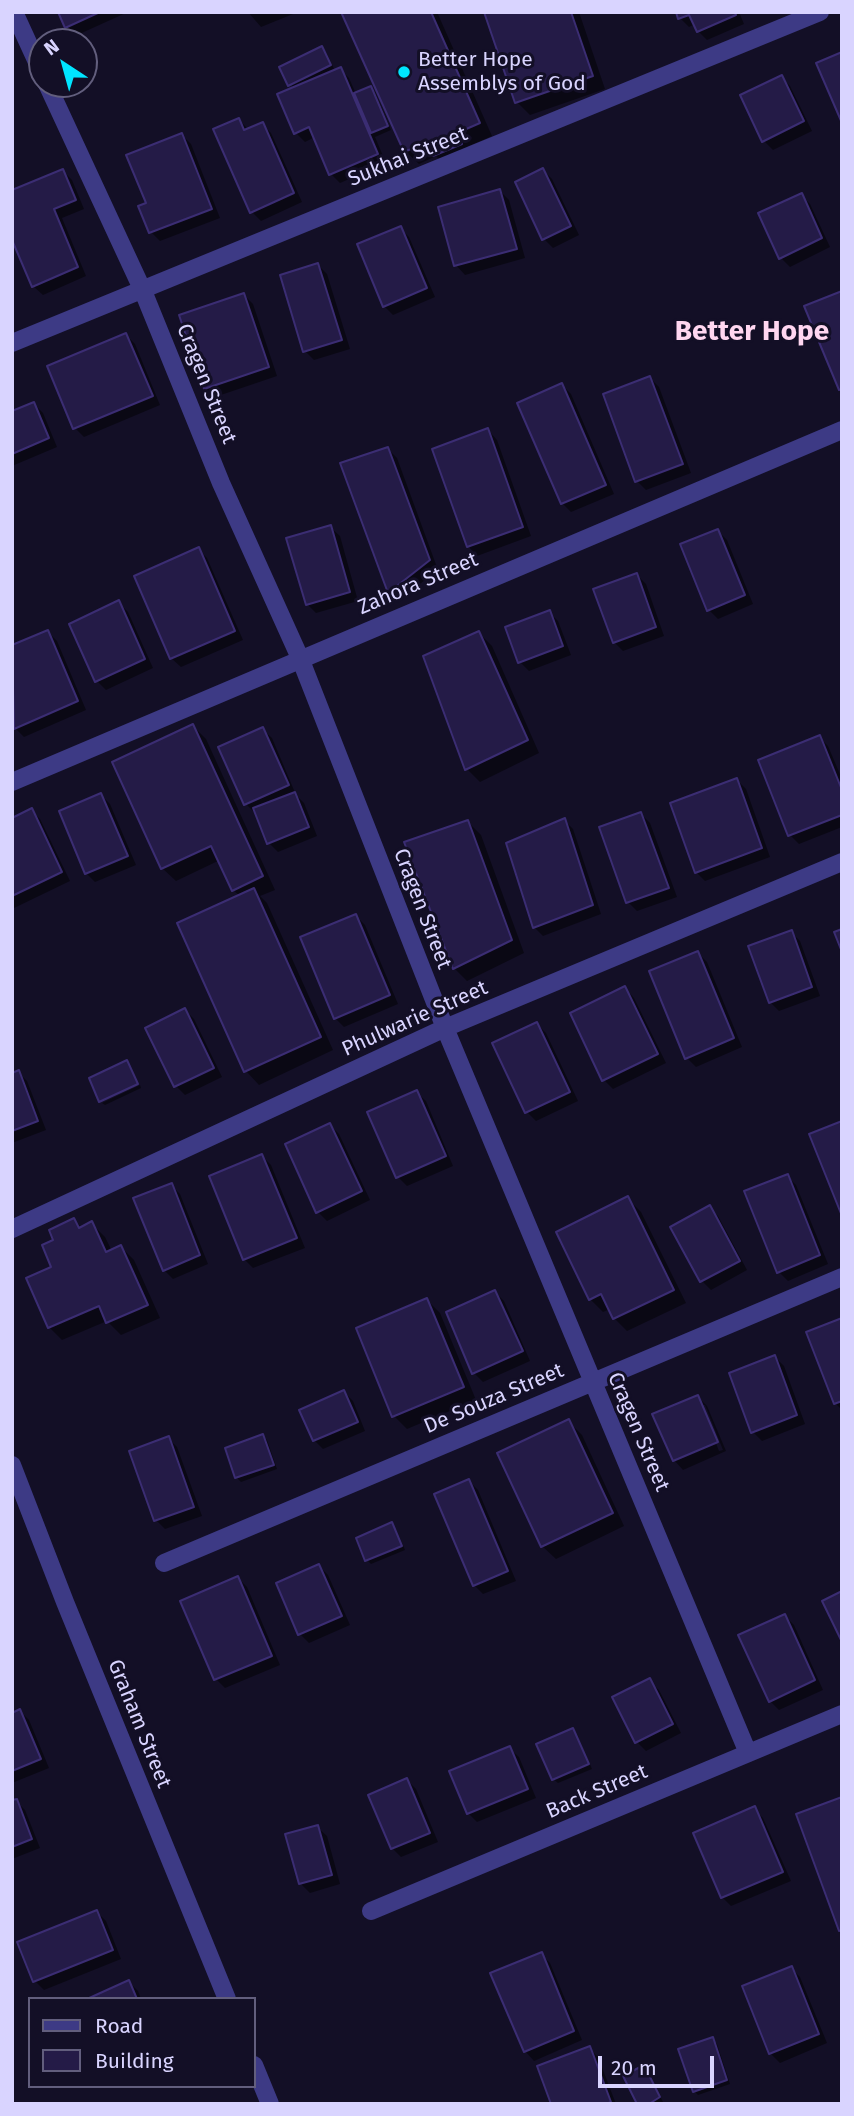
<!DOCTYPE html>
<style>
body{margin:0}
#map{position:relative;width:854px;height:2116px;overflow:hidden;background:#130f26;font-family:"Fira Sans",sans-serif}
canvas{display:block}
.frame{position:absolute;inset:0;border:14px solid #d9d4ff;pointer-events:none}
.legend{position:absolute;left:28px;top:1997px;width:228px;height:91px;box-sizing:border-box;background:#130f26;border:2px solid #625e7d;margin:0;padding:9px 12px;list-style:none;font-size:21px;color:#d9d4ff}
.legend li{display:flex;align-items:center;gap:14px;height:35px}
.legend b{width:35px;border:2px solid #625e7d}
.north{position:absolute;left:28px;top:28px;width:70px;height:70px;box-sizing:border-box;background:#130f26;border:2px solid #625e7d;border-radius:50%;rotate:324deg;font-size:19px;font-weight:700;line-height:28px;text-align:center;color:#d9d4ff}
.north::after{content:'';display:block;margin:auto;width:24px;height:32px;background:#00e5ff;clip-path:polygon(50% 0,100% 100%,50% 72%,0 100%)}
.scale{position:absolute;left:598px;top:2056px;width:116px;height:32px;box-sizing:border-box;border:4px solid #d9d4ff;border-top:0;padding-left:9px;font-size:21px;line-height:24px;white-space:nowrap;color:#d9d4ff;-webkit-text-stroke:5px #130f26;paint-order:stroke}
</style>
<div id="map">
<canvas width="854" height="2116"></canvas>
<div class="frame"></div>
<ul class="legend">
<li><b style="height:9px;background:#3d3a85"></b>Road</li>
<li><b style="height:19px;background:#241b47"></b>Building</li>
</ul>
<div class="north">N</div>
<div class="scale">20 m</div>
</div>
<script>
const context = document.querySelector('canvas').getContext('2d');
context.lineJoin = 'round';
function paint(path, color) {
  context.fillStyle = color;
  context.fill(path, 'evenodd');
}
function poly(rows) {
  const path = new Path2D();
  for (const r of rows) {
    path.moveTo(r[0], r[1]);
    for (let i = 2; i < r.length; i += 2) path.lineTo(r[i], r[i + 1]);
  }
  return path;
}
function stroke(path, color, width, dash) {
  context.strokeStyle = color;
  context.lineWidth = width;
  context.lineCap = dash ? 'butt' : 'round';
  context.setLineDash(dash || []);
  context.stroke(path);
}
function label(font, color, halo, rows, align = 'center') {
  context.font = font + ' "Fira Sans",sans-serif';
  context.lineWidth = 6;
  context.setLineDash([]);
  context.textBaseline = 'middle';
  context.strokeStyle = halo;
  context.fillStyle = color;
  for (const [text, x, y, turn = 0] of rows) {
    context.save();
    context.translate(x, y);
    context.rotate((+turn || 0) * Math.PI / 180);
    context.textAlign = isNaN(turn) ? turn : align;
    if (halo) context.strokeText(text, 0, 0);
    context.fillText(text, 0, 0);
    context.restore();
  }
}
paint(poly([
 [60,12,128,12,75,36,66,27],
 [248,12,298,12,261,27],
 [346,12,437,12,492,136,469,146,448,168,436,156,419,164,405,151],
 [486,12,579,12,605,89,530,115,517,102],
 [678,12,739,12,744,24,707,40,698,31,695,24,689,27,680,18],
 [322,48,326,52,335,71,340,69,349,78,356,94,371,88,375,92,391,130,375,137,386,163,340,183,331,174,315,137,305,142,296,133,294,89,281,68],
 [781,77,790,86,812,131,773,150,764,141],
 [239,120,249,130,262,124,271,133,302,202,261,221,252,212],
 [182,135,191,144,220,218,160,241,151,232,148,204],
 [543,170,552,179,579,235,553,248,544,239],
 [63,171,72,180,84,209,62,218,86,276,43,295,33,286],
 [500,191,509,200,525,258,465,275,456,265],
 [801,195,810,204,830,247,790,267,781,258],
 [400,228,409,237,435,297,393,315,384,306],
 [318,265,327,274,350,349,314,360,305,351],
 [244,295,253,304,277,376,215,397,206,388],
 [126,335,135,344,160,405,84,437,75,428,49,367],
 [650,378,659,387,691,473,646,490,637,481,605,395],
 [562,385,571,394,614,494,571,512,562,503],
 [34,404,43,413,57,447,12,466,12,413],
 [488,430,497,440,531,536,477,556,468,546],
 [388,449,397,458,438,570,398,601,389,592],
 [330,527,340,536,358,601,316,613,307,604],
 [718,531,727,540,753,604,718,619,709,610],
 [198,549,207,558,243,640,181,667,171,658],
 [637,575,646,584,664,636,623,651,614,642],
 [119,603,128,612,153,668,106,690,97,681],
 [549,612,558,621,571,655,529,671,520,662],
 [48,632,57,641,86,710,24,737,15,728,12,721,12,647],
 [479,633,492,646,539,753,480,782,467,769],
 [193,726,206,739,275,890,260,896,267,903,333,1050,259,1085,246,1071,179,923,240,896,233,890,220,860,176,881,162,868],
 [262,729,272,738,296,795,304,803,317,836,278,852,269,843,257,812,255,813,246,804],
 [819,737,828,746,842,779,842,827,799,844,790,835,760,761],
 [737,780,746,789,770,857,705,881,696,872],
 [101,795,110,804,136,865,95,882,86,873],
 [31,810,40,819,70,881,12,909,12,820],
 [641,814,650,823,677,897,637,911,628,902],
 [564,820,573,829,601,914,543,936,534,927],
 [468,822,481,835,524,953,467,981,454,968],
 [356,916,365,925,398,1004,344,1027,335,1018],
 [791,932,800,941,820,996,779,1011,770,1002],
 [698,953,707,962,742,1047,696,1067,687,1058],
 [625,988,634,998,666,1063,613,1089,604,1080,572,1014],
 [185,1010,194,1019,222,1077,185,1095,176,1086],
 [537,1024,546,1033,578,1101,536,1121,527,1112],
 [18,1072,27,1081,46,1130,12,1143,12,1074],
 [140,1085,141,1088,105,1105,102,1103],
 [416,1092,426,1101,453,1166,407,1186,398,1177],
 [330,1125,339,1134,370,1200,327,1221,318,1212],
 [262,1156,271,1165,305,1248,253,1268,244,1259],
 [787,1176,796,1185,828,1264,788,1281,779,1272],
 [171,1185,180,1194,208,1264,173,1279,164,1270],
 [628,1199,641,1212,686,1303,627,1331,614,1318,610,1309,603,1312,590,1299],
 [709,1207,718,1216,747,1270,711,1290,702,1281,672,1228],
 [74,1220,82,1228,92,1224,105,1237,112,1251,121,1247,134,1260,160,1318,121,1335,107,1321,62,1340,49,1327,55,1241],
 [495,1292,504,1301,530,1361,483,1382,474,1373],
 [427,1300,440,1313,476,1400,407,1429,394,1416],
 [842,1320,842,1410,835,1403],
 [775,1357,784,1366,805,1424,762,1441,753,1432],
 [344,1392,353,1401,365,1431,323,1449,314,1440],
 [698,1397,707,1406,726,1451,683,1470,674,1460],
 [701,1405,705,1405,723,1450,719,1451],
 [569,1422,582,1435,624,1526,556,1559,542,1546],
 [263,1436,267,1440,277,1469,241,1482,236,1477],
 [168,1438,177,1447,202,1516,165,1529,156,1520],
 [469,1481,478,1490,516,1581,483,1594,474,1585],
 [392,1525,396,1529,405,1550,371,1564,367,1560],
 [319,1566,328,1575,350,1625,309,1643,300,1634],
 [238,1578,247,1587,280,1665,225,1688,216,1679],
 [785,1616,794,1625,823,1690,779,1710,770,1701],
 [649,1681,659,1690,681,1733,646,1751,637,1742,615,1698],
 [20,1711,29,1720,49,1768,12,1783,12,1715],
 [573,1730,577,1735,592,1769,558,1783,553,1779],
 [509,1748,519,1757,536,1798,477,1822,468,1813],
 [407,1780,416,1789,438,1842,401,1857,392,1848],
 [16,1801,25,1810,40,1848,12,1859,12,1802],
 [754,1809,763,1818,791,1881,731,1906,722,1897],
 [317,1827,327,1836,340,1884,310,1893,301,1884],
 [97,1912,106,1921,121,1959,44,1990,35,1981],
 [541,1954,550,1963,582,2040,534,2061,525,2051],
 [791,1968,800,1977,827,2043,780,2063,771,2054,744,1987],
 [129,1982,138,1991,141,1999,91,1999],
 [712,2039,717,2044,730,2084,698,2095,694,2091],
 [589,2048,598,2057,616,2104,553,2104],
 [643,2067,647,2071,663,2102,660,2104,639,2104]
]), '#0007');
const building = poly([
 [58,12,100,12,65,28,58,12],
 [341,12,431,12,480,123,457,133,462,144,433,156,427,142,404,152,341,12],
 [484,12,571,12,593,76,515,103,484,12],
 [676,12,735,12,736,15,697,32,689,15,678,19,676,12],
 [322,46,331,65,288,86,279,67,322,46],
 [842,52,842,123,816,63,842,52],
 [341,67,378,154,329,175,309,127,294,134,277,94,341,67],
 [782,75,804,121,762,142,740,95,782,75],
 [371,86,388,126,371,133,354,93,371,86],
 [239,118,244,130,263,122,294,193,250,213,213,129,239,118],
 [182,133,212,209,149,233,138,206,146,203,126,155,182,133],
 [543,168,571,226,542,240,515,182,543,168],
 [63,169,76,200,54,209,78,267,32,287,12,240,12,190,63,169],
 [500,189,517,249,454,266,438,207,500,189],
 [802,193,822,238,779,259,758,213,802,193],
 [401,226,427,288,383,307,357,244,401,226],
 [318,263,342,340,303,352,280,275,318,263],
 [842,291,842,389,839,390,804,306,842,291],
 [244,293,269,367,204,389,179,315,244,293],
 [126,333,153,396,73,429,47,366,126,333],
 [650,376,683,464,635,482,603,394,650,376],
 [562,383,606,485,561,504,517,403,562,383],
 [34,402,49,438,12,454,12,411,34,402],
 [488,428,523,527,467,547,432,449,488,428],
 [388,447,430,560,388,593,340,463,388,447],
 [331,525,350,592,306,605,286,538,331,525],
 [718,529,745,595,707,611,680,544,718,529],
 [199,547,235,631,170,659,134,576,199,547],
 [637,573,656,627,613,643,593,589,637,573],
 [119,600,145,659,95,682,69,624,119,600],
 [550,610,563,646,518,663,505,627,550,610],
 [48,630,78,701,14,729,12,645,48,630],
 [479,631,528,740,465,770,423,656,479,631],
 [193,724,263,876,232,891,211,846,161,869,112,762,193,724],
 [263,727,289,785,244,805,218,747,263,727],
 [820,735,842,790,842,815,788,836,758,760,820,735],
 [737,778,762,848,695,873,670,803,737,778],
 [295,792,309,827,267,844,253,808,295,792],
 [101,793,128,856,85,874,59,811,101,793],
 [32,808,62,872,12,896,12,818,32,808],
 [641,812,669,888,626,903,599,827,641,812],
 [565,818,593,905,533,928,506,843,565,818],
 [468,820,512,940,453,969,404,842,468,820],
 [254,888,321,1037,244,1072,177,923,254,888],
 [356,914,390,995,334,1019,300,937,356,914],
 [842,929,842,952,834,932,842,929],
 [792,930,812,987,769,1003,748,946,792,930],
 [698,951,734,1038,685,1059,649,971,698,951],
 [625,986,658,1054,602,1081,570,1013,625,986],
 [185,1008,214,1068,174,1087,145,1028,185,1008],
 [537,1022,570,1092,525,1113,492,1043,537,1022],
 [127,1060,138,1084,99,1102,89,1078,127,1060],
 [19,1070,38,1121,12,1131,12,1073,19,1070],
 [417,1090,446,1156,396,1178,367,1112,417,1090],
 [842,1121,842,1216,809,1134,842,1121],
 [330,1123,362,1191,316,1213,285,1144,330,1123],
 [262,1154,297,1238,243,1260,209,1176,262,1154],
 [788,1174,820,1255,777,1273,744,1191,788,1174],
 [172,1183,200,1255,163,1271,133,1198,172,1183],
 [628,1196,674,1290,613,1319,601,1294,589,1300,556,1232,628,1196],
 [710,1205,740,1261,700,1282,670,1227,710,1205],
 [74,1218,79,1228,92,1221,106,1252,121,1245,148,1305,106,1323,99,1306,48,1328,26,1278,51,1267,42,1245,53,1240,49,1230,74,1218],
 [495,1290,523,1351,472,1374,446,1312,495,1290],
 [427,1298,464,1387,392,1417,356,1328,427,1298],
 [842,1318,842,1401,834,1404,806,1332,842,1318],
 [775,1355,797,1415,751,1433,729,1373,775,1355],
 [344,1390,358,1422,313,1441,299,1410,344,1390],
 [698,1395,718,1442,673,1461,652,1414,698,1395],
 [569,1419,613,1513,541,1547,497,1453,569,1419],
 [263,1434,274,1465,235,1478,225,1448,263,1434],
 [169,1436,194,1507,154,1521,129,1451,169,1436],
 [469,1479,508,1571,473,1586,434,1494,469,1479],
 [392,1522,402,1546,365,1561,356,1538,392,1522],
 [319,1564,342,1616,298,1635,276,1583,319,1564],
 [238,1576,272,1656,214,1680,180,1601,238,1576],
 [842,1591,842,1642,822,1601,842,1591],
 [785,1614,815,1680,769,1702,738,1635,785,1614],
 [650,1678,673,1724,635,1743,612,1697,650,1678],
 [20,1709,41,1759,12,1771,12,1713,20,1709],
 [573,1728,589,1764,552,1780,536,1744,573,1728],
 [510,1746,528,1789,467,1814,449,1771,510,1746],
 [407,1778,430,1833,391,1849,368,1795,407,1778],
 [842,1797,842,1930,839,1931,796,1814,842,1797],
 [17,1799,32,1839,12,1847,12,1800,17,1799],
 [755,1806,783,1872,721,1898,693,1833,755,1806],
 [318,1825,332,1875,299,1884,285,1834,318,1825],
 [97,1910,113,1950,33,1982,17,1942,97,1910],
 [542,1952,574,2031,524,2052,490,1973,542,1952],
 [792,1966,819,2034,769,2054,742,1986,792,1966],
 [129,1980,137,1999,87,1999,129,1980],
 [713,2037,727,2080,693,2092,678,2049,713,2037],
 [590,2046,611,2102,606,2104,551,2104,537,2066,590,2046],
 [644,2065,660,2097,649,2104,637,2104,623,2076,644,2065]
]);
paint(building, '#241b47');
stroke(building, '#3b2d73', 2);
stroke(poly([
 [14,12,42,73],
 [47,84,143,291,221,483,300,658,445,1028,748,1753],
 [12,343,820,12],
 [12,782,842,430],
 [12,1229,445,1028,842,862],
 [12,1465,65,1602,227,1999],
 [164,1563,842,1277],
 [371,1911,842,1714],
 [254,2065,270,2104]
]), '#3d3a85', 18);
for (const [x, y, r, color] of [
 [404,72,7,"#00e5ff"]
]) {
  const dot = new Path2D();
  dot.arc(x, y, r, 0, 2 * Math.PI);
  context.fillStyle = color;
  context.fill(dot);
  stroke(dot, '#130f26', 2.5);
}
label('21px', '#d9d4ff', '#130f26', [
 ["Better Hope",418,60],
 ["Assemblys of God",418,84]
], 'left');
label('21px', '#d9d4ff', '#130f26', [
 ["Sukhai Street",408,157,-22],
 ["Cragen Street",206,384,68],
 ["Zahora Street",418,584,-23],
 ["Cragen Street",422,909,69],
 ["Phulwarie Street",415,1019,-24],
 ["De Souza Street",494,1399,-23],
 ["Cragen Street",638,1432,67],
 ["Graham Street",139,1724,68],
 ["Back Street",597,1792,-23]
]);
label('bold 28px', '#ffd6f0', '#130f26', [
 ["Better Hope",752,332]
]);
</script>
